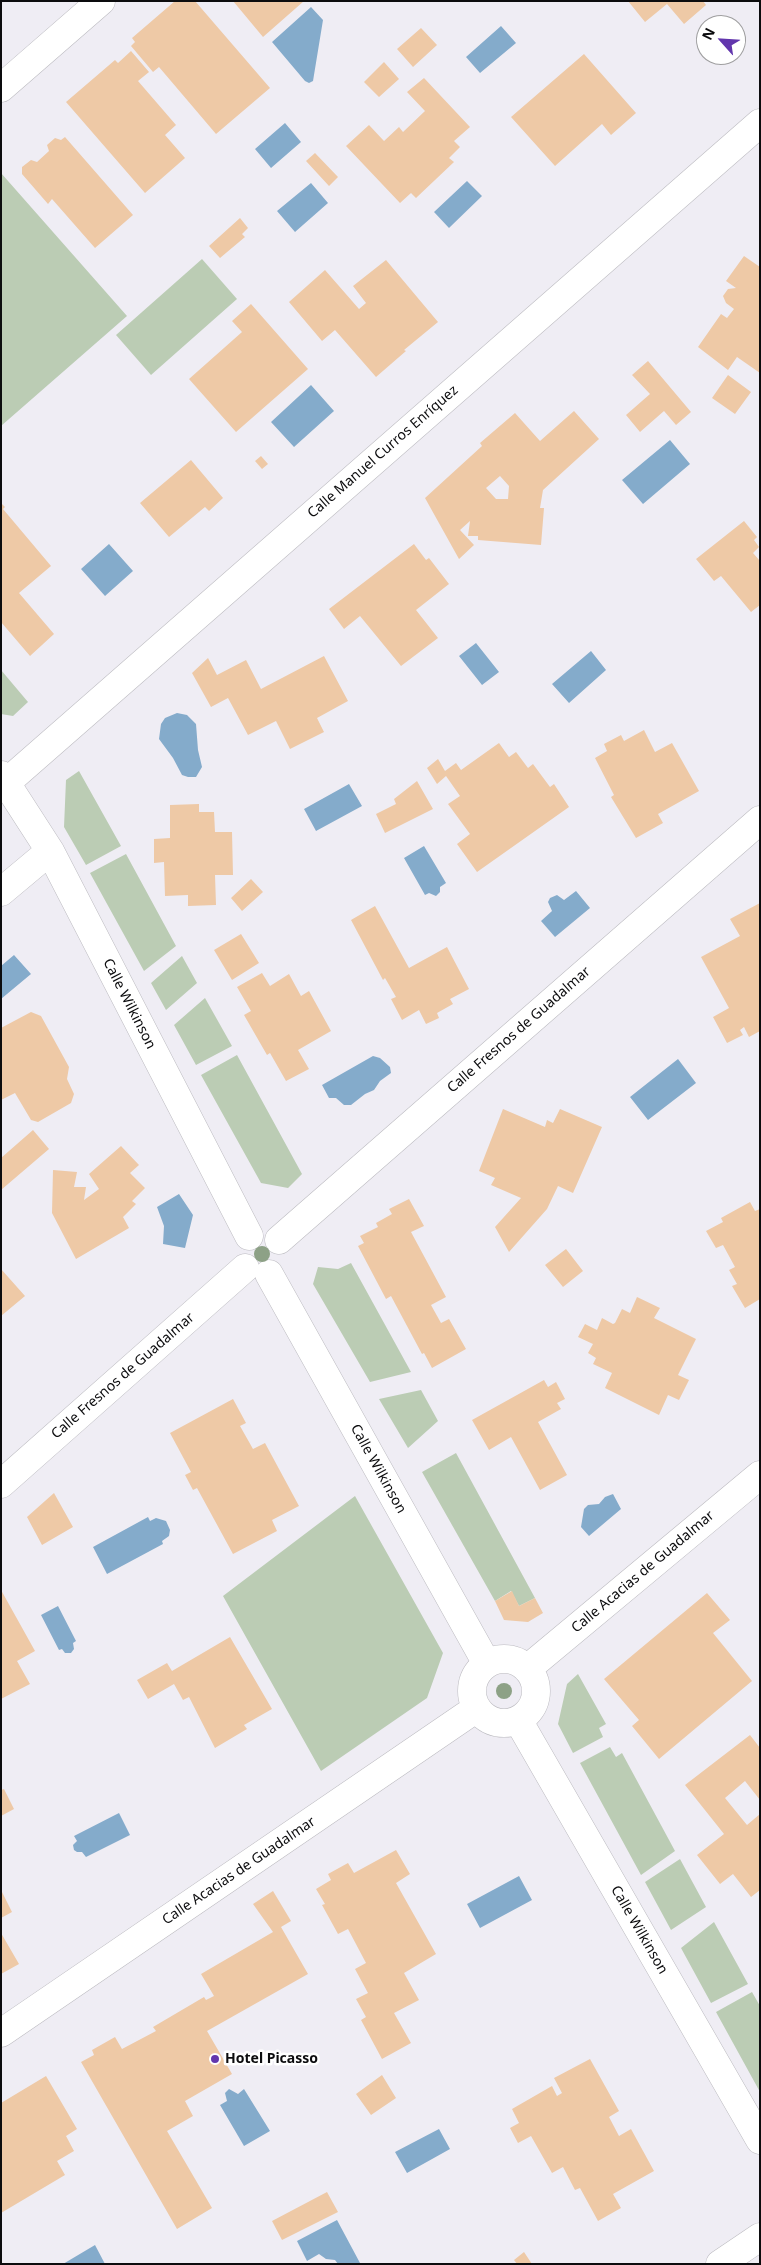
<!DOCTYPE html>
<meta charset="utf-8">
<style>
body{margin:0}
#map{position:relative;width:761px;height:2265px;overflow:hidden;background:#efedf4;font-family:"Noto Sans",sans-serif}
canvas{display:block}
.frame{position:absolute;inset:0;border:2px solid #0c0c0e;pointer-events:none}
.north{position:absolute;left:696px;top:15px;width:50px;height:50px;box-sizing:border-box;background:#fff;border:1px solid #9e9e9f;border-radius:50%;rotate:296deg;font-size:14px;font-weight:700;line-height:20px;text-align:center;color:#0c0c0e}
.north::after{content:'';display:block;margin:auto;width:18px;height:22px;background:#6236ad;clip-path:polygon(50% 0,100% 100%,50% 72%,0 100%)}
</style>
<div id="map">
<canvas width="761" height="2265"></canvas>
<div class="frame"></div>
<div class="north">N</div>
</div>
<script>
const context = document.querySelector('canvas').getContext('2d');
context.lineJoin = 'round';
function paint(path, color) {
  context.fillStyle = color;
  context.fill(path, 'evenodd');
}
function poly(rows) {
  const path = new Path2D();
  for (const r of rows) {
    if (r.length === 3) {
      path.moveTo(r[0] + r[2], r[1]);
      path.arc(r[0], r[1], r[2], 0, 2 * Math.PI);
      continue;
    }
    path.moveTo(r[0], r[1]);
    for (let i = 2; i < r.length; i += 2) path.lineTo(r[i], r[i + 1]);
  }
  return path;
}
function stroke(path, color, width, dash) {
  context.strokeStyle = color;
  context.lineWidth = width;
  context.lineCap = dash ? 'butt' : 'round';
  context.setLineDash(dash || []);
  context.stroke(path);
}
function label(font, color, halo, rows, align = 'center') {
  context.font = font + ' "Noto Sans",sans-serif';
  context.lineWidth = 5;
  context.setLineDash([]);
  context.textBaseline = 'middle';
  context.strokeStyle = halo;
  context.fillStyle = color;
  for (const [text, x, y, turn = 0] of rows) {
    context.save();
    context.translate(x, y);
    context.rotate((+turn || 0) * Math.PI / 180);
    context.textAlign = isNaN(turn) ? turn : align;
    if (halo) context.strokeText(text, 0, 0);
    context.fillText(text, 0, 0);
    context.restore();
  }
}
paint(poly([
 [1,173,127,316,1,426],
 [202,259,237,299,151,375,116,335],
 [1,670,28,702,13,716,1,714],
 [79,771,121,846,86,865,64,827,66,780],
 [126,854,176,946,144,971,90,873],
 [182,956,197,983,166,1010,151,983],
 [205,998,232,1046,196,1065,174,1025],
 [237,1055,302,1174,288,1188,261,1183,201,1075],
 [351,1263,411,1372,370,1382,313,1284,318,1267,338,1269],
 [421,1390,438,1421,408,1448,379,1399],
 [456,1453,535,1598,519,1606,511,1591,495,1601,422,1472],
 [355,1496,443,1653,427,1698,321,1771,223,1596],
 [578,1674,606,1724,599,1728,603,1737,573,1753,558,1724,567,1684],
 [610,1747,616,1757,622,1753,675,1851,641,1875,580,1763],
 [680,1859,706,1907,671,1930,645,1882],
 [714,1922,748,1984,711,2003,681,1948],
 [752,1992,760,2006,760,2092,716,2012]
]), '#bbccb4');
paint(poly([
 [311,7,323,20,313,81,309,83,305,81,272,42],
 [501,26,516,43,480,73,466,57],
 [285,123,301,142,271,168,255,149],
 [467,181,482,196,449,228,434,212],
 [311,183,328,203,295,232,277,211],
 [311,385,334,411,294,447,271,422],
 [670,440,690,464,643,504,622,480],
 [109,544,133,571,105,596,81,569],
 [476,643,499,672,482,685,459,656],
 [591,651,606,670,569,703,552,684],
 [177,713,187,715,196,724,198,750,202,767,196,777,188,777,182,775,173,758,159,739,161,724,165,718],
 [349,784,362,806,316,831,304,809],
 [424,846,446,883,440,887,440,892,436,896,429,893,425,895,404,858],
 [576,891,590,908,555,937,541,921,552,911,548,902,550,898,557,895,564,900],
 [14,955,31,974,1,999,1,966],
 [373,1056,380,1058,390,1067,391,1073,380,1081,374,1090,365,1094,351,1105,344,1105,336,1098,329,1098,322,1085],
 [678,1059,696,1083,648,1120,630,1097],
 [179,1194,193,1215,185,1248,163,1244,164,1226,157,1207],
 [613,1494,621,1509,589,1536,581,1527,584,1509,588,1505,599,1504,605,1497],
 [148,1517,150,1521,156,1518,166,1521,170,1530,169,1536,162,1541,163,1544,107,1574,93,1547],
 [58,1606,76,1641,73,1643,74,1649,71,1653,65,1653,62,1649,59,1650,41,1615],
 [119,1813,130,1835,86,1857,82,1852,77,1852,74,1850,73,1845,77,1841,74,1836],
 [519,1876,532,1900,480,1928,467,1904],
 [229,2089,238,2094,244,2089,270,2131,244,2146,220,2105,227,2101,225,2093],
 [439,2129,450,2149,407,2173,395,2152],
 [337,2220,360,2263,338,2264,335,2260,326,2259,319,2254,307,2261,297,2241],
 [95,2245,105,2264,63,2264]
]), '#84abcb');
paint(poly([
 [175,1,195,1,270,88,216,134,159,67,153,72,131,46,135,42,132,38],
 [233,1,304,1,263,37],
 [628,1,703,1,706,5,684,24,667,4,645,22],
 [421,28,437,45,413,67,397,49],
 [131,51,149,72,138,81,176,125,165,135,185,158,145,193,66,102,115,60,118,63],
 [584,54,636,113,611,135,602,124,555,166,511,117],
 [384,62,399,79,379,97,364,82],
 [424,78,470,127,454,141,460,147,449,158,454,162,416,198,411,193,400,203,346,146,369,125,384,141,399,127,403,132,425,111,407,92],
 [65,137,133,215,95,248,52,199,48,204,22,174,22,167,31,160,37,162,49,151,47,145,55,138,61,140],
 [315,153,338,177,329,186,306,161],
 [240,218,248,228,242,234,245,237,220,258,209,246],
 [744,256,760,267,760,373,737,357,728,370,698,347,721,314,727,318,734,309,726,303,723,296,728,289,736,288,726,281],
 [386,260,438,322,404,350,406,351,376,377,335,330,322,341,289,302,325,270,359,309,366,303,353,286],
 [251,304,308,369,236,432,189,379,242,332,232,321],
 [648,361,691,412,676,425,664,411,640,432,626,415,650,394,632,375],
 [728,375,751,392,735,414,712,398],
 [574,411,599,439,543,490,540,508,544,508,541,545,478,540,478,536,468,536,470,521,460,530,474,545,459,559,425,498,482,446,480,443,515,413,540,441],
 [500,476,509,486,508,499,496,499,486,488],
 [261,456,268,464,262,469,255,461],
 [191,460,223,498,209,511,205,507,169,537,140,503],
 [1,503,5,507,3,509,51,566,19,593,54,634,30,656,1,622],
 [744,521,757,537,754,540,759,547,753,553,760,561,760,605,751,612,721,576,714,581,696,559],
 [414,544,426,560,429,558,449,584,416,610,438,638,401,666,360,616,344,629,329,609],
 [324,656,348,701,317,718,324,732,290,749,276,721,248,735,228,698,211,707,192,673,208,658,217,675,246,660,261,689],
 [644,730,655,752,672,743,699,791,658,814,663,823,636,838,611,797,614,795,595,758,607,751,604,744,621,735,624,741],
 [499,743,509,757,516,752,528,768,533,764,550,787,554,784,569,807,477,872,457,844,470,834,448,804,460,796,446,776,437,784,427,768,438,759,445,771,456,763,461,770],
 [417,781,433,809,385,833,376,814,396,804,394,799],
 [199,804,199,812,214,812,215,832,232,832,233,875,215,875,216,905,188,906,188,895,165,896,164,862,154,863,154,839,170,838,170,805],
 [251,879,263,892,242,911,231,898],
 [760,903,760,1031,749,1037,744,1027,740,1030,743,1035,727,1043,713,1017,729,1008,701,957,740,936,730,919],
 [375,906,409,968,447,947,469,989,450,999,453,1004,437,1013,439,1018,426,1024,419,1010,402,1020,391,999,396,997,385,978,383,980,351,920],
 [241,934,259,963,232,980,214,950],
 [262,973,270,986,289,974,301,996,309,991,331,1031,298,1050,309,1069,286,1081,270,1053,267,1055,244,1015,251,1011,237,987],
 [31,1012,41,1016,69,1067,67,1079,74,1094,71,1103,38,1122,31,1120,15,1093,1,1100,1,1028],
 [503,1109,545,1127,547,1120,553,1123,560,1109,602,1127,573,1193,558,1186,547,1209,509,1252,495,1227,521,1198,491,1185,495,1178,479,1171],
 [33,1130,49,1149,1,1190,1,1158],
 [121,1146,139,1165,130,1173,145,1188,132,1201,136,1204,123,1217,129,1228,76,1259,52,1213,53,1170,77,1172,74,1187,86,1187,84,1200,99,1189,89,1174],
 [409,1199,424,1226,411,1232,446,1297,431,1305,441,1323,449,1319,466,1349,432,1368,424,1353,422,1354,391,1296,386,1299,358,1246,364,1243,360,1236,378,1227,376,1223,392,1214,389,1209],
 [750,1202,755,1211,760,1209,760,1299,745,1308,732,1286,737,1284,729,1270,735,1267,723,1245,716,1248,706,1231,723,1222,721,1218],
 [566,1249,583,1271,563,1287,545,1265],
 [1,1269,25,1296,1,1316],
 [637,1297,660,1308,654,1318,696,1339,678,1375,689,1380,679,1400,668,1395,659,1415,605,1388,612,1373,593,1364,596,1358,588,1353,593,1344,578,1337,585,1324,597,1330,602,1318,613,1324,615,1323,622,1309,630,1313],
 [544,1380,548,1387,556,1382,565,1399,557,1403,561,1409,538,1422,567,1475,540,1490,511,1437,489,1450,472,1420],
 [233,1399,246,1423,240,1426,253,1449,265,1443,299,1506,272,1520,277,1531,233,1554,197,1488,193,1490,185,1475,191,1472,170,1433],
 [54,1493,73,1527,42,1545,27,1517],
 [1,1590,35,1651,17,1661,30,1684,1,1699],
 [512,1591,519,1606,535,1598,543,1613,528,1622,504,1620,495,1601],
 [707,1593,730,1620,713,1633,752,1681,659,1759,632,1726,639,1720,604,1679],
 [230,1637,272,1709,244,1725,247,1729,215,1748,189,1697,183,1700,174,1684,148,1699,137,1680,167,1663,172,1671],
 [750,1735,760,1748,760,1800,745,1781,725,1798,747,1825,760,1814,760,1890,751,1897,733,1874,720,1884,697,1855,724,1834,685,1785],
 [4,1789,14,1809,1,1816,1,1790],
 [396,1850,410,1874,396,1883,436,1954,404,1973,419,2000,394,2013,411,2043,382,2059,361,2020,366,2017,356,1999,368,1993,355,1969,366,1963,348,1929,338,1934,322,1905,325,1904,316,1889,331,1880,328,1874,348,1863,354,1873],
 [1,1890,12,1912,1,1918],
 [273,1891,291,1921,281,1927,308,1974,207,2031,232,2074,185,2101,193,2116,167,2131,212,2208,177,2229,81,2062,94,2055,92,2050,115,2037,122,2049,156,2031,153,2027,204,1997,206,2000,214,1996,201,1974,273,1932,253,1904],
 [1,1933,19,1964,1,1974],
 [590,2059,619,2111,609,2117,619,2136,631,2129,654,2171,613,2194,621,2208,598,2221,580,2188,575,2190,563,2167,552,2173,531,2136,518,2143,510,2128,519,2123,512,2109,552,2086,557,2096,562,2093,554,2078],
 [382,2075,396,2098,371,2115,356,2094],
 [46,2076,77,2129,66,2136,74,2151,57,2161,65,2175,1,2213,1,2103],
 [327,2192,338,2212,282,2240,272,2221],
 [524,2252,532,2264,517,2264,514,2260]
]), '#eec9a6');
const street = poly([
 [1,88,101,1],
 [1,775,50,851,249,1236],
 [7,782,760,123],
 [1,892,50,851],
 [279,1240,760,820],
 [269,1274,487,1664],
 [1,1484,245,1268],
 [504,1691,32],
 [527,1669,760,1475],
 [518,1720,760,2140],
 [1,2033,477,1708],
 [720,2264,760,2237]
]);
stroke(street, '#bcbbc0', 29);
stroke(street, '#fff', 28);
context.fillStyle = '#8da186';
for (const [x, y] of [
 [262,1254],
 [504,1691]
]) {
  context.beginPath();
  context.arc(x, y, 8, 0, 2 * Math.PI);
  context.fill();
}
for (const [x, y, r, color] of [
 [215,2059,5,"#6236ad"]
]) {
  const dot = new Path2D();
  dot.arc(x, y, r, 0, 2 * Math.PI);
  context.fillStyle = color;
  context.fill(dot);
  stroke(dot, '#fff', 2);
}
label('14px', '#0c0c0e', '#fff', [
 ["Calle Manuel Curros Enríquez",383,452,-41],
 ["Calle Wilkinson",129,1004,63],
 ["Calle Fresnos de Guadalmar",519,1030,-41],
 ["Calle Fresnos de Guadalmar",123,1376,-41],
 ["Calle Wilkinson",378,1469,61],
 ["Calle Acacias de Guadalmar",643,1572,-40],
 ["Calle Acacias de Guadalmar",239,1871,-34],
 ["Calle Wilkinson",639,1930,60]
]);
label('bold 14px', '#0c0c0e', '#fff', [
 ["Hotel Picasso",225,2059]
], 'left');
</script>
